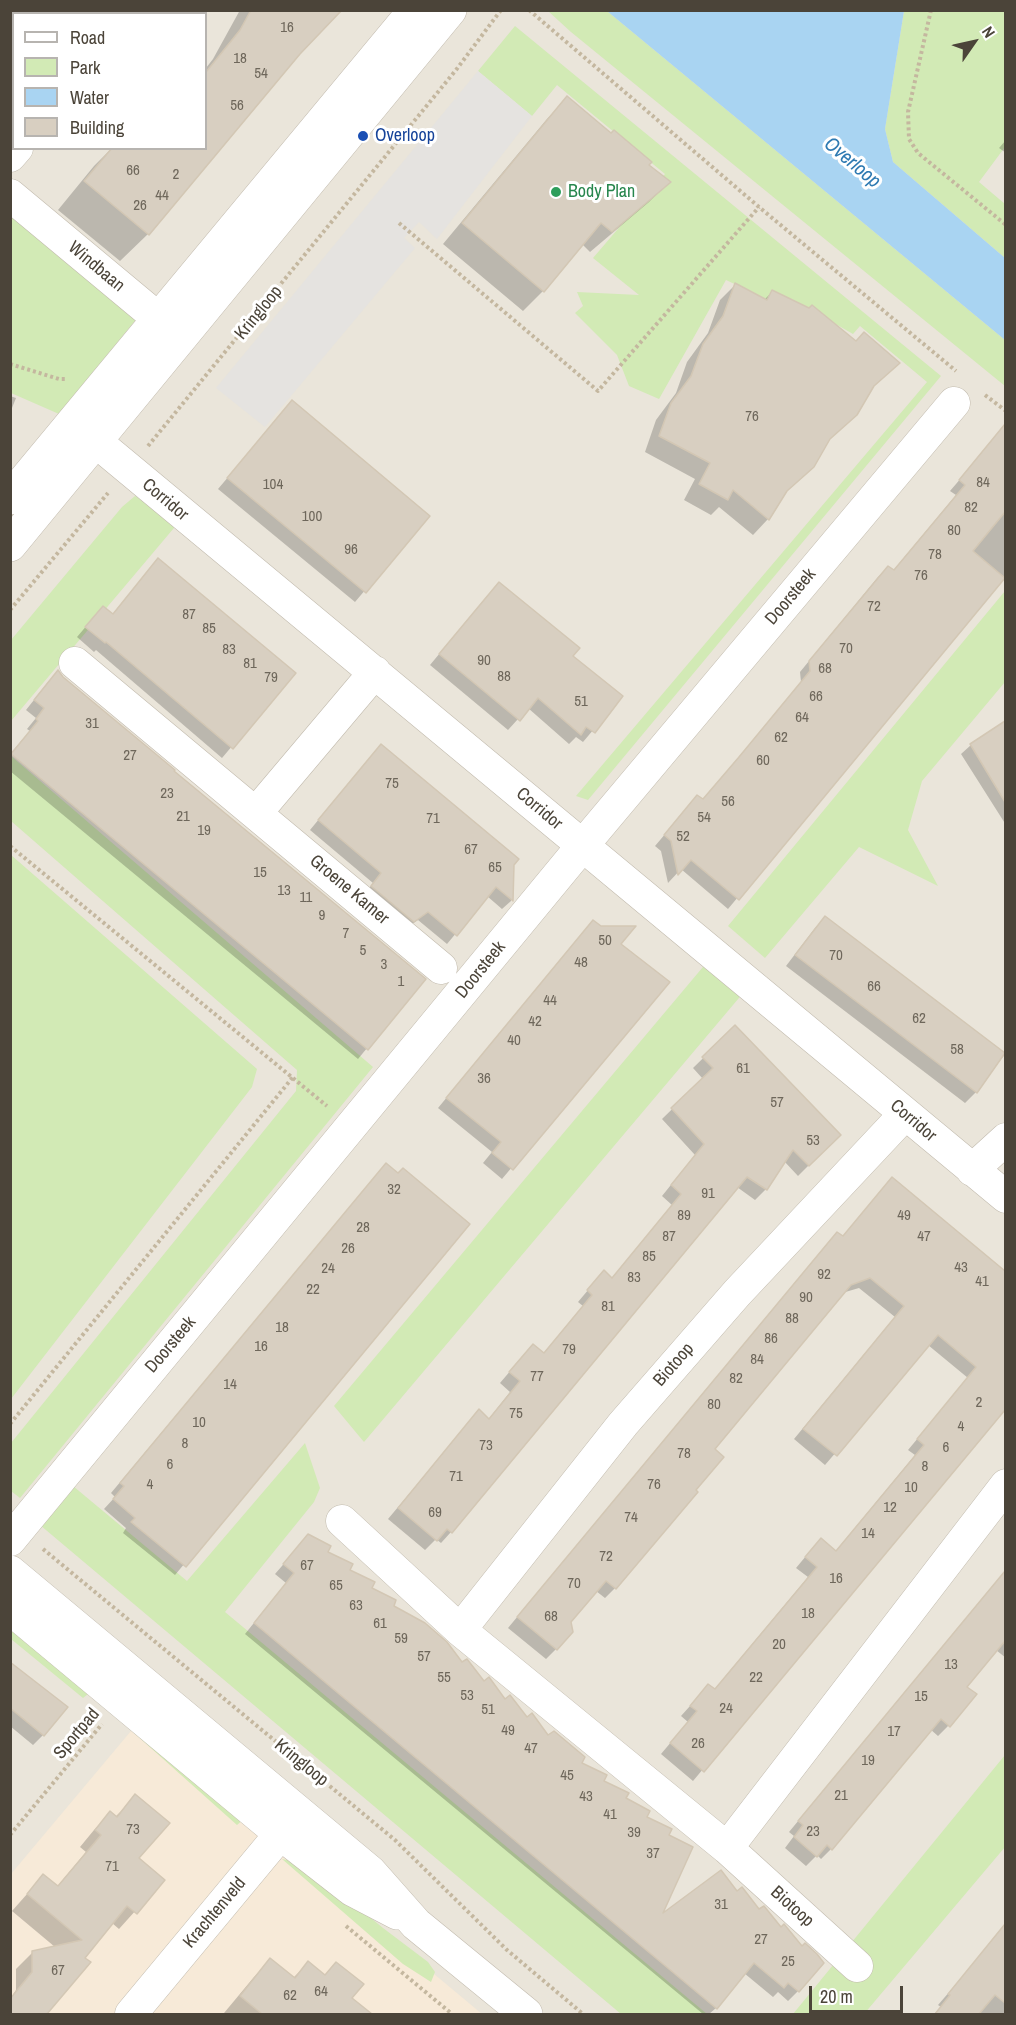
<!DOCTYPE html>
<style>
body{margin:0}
#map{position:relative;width:1016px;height:2025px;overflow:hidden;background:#f6f3ec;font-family:"Archivo Narrow",sans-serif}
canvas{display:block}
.frame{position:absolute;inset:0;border:12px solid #4b4439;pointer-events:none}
.legend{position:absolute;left:12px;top:12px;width:195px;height:138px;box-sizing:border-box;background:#fff;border:2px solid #b7b4b0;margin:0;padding:8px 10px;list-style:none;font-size:18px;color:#4b4439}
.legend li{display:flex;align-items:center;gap:12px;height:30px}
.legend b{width:30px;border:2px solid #b7b4b0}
.north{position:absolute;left:944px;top:12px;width:60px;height:60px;-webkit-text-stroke:4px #fff;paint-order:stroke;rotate:56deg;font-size:16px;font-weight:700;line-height:24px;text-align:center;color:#4b4439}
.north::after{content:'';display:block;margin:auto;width:21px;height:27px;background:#4b4439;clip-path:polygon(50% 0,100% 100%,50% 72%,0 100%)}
.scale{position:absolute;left:809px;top:1986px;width:94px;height:27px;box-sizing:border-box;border:3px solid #4b4439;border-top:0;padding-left:8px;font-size:18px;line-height:21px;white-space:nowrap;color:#4b4439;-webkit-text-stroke:4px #fff;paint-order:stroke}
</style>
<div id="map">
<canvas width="1016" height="2025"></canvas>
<div class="frame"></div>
<ul class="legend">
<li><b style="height:8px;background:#fff"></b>Road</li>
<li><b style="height:16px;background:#d2eab5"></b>Park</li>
<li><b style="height:16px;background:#a9d4f2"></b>Water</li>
<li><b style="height:16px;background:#d8cfc1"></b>Building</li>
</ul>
<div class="north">N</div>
<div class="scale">20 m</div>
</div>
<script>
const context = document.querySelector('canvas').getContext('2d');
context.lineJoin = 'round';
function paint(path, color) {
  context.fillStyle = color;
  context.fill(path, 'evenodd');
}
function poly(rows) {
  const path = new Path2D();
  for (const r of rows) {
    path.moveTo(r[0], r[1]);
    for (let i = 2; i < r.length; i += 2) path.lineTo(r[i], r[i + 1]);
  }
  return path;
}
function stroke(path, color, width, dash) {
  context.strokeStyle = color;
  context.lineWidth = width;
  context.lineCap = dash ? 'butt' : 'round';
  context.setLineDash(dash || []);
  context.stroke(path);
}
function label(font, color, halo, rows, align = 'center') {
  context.font = font + ' "Archivo Narrow",sans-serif';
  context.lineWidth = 6;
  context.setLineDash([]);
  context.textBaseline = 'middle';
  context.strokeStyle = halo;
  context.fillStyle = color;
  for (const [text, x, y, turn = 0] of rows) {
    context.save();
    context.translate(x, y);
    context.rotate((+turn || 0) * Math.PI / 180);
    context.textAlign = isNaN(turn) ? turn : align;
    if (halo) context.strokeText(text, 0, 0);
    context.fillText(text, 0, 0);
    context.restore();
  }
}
paint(poly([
 [11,11,1005,11,1005,2014,11,2014],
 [14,14,206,14,206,148,14,148]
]), '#eae5da');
paint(poly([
 [136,1725,482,2014,11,2014,11,1874]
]), '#f7ead8');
paint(poly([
 [548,11,607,11,1005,340,1005,386,571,32],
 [904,11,1005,11,1005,147,979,182,1005,204,1005,258,893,162,885,129],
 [515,26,941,376,588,800,576,796,927,382,860,326,853,334,792,299,785,308,726,280,659,399,629,386,617,355,575,313,583,306,577,292,639,295,593,258,665,174,557,85,532,116,478,71],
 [10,213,138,317,59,414,11,393],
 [135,496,179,522,11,721,11,640,122,507],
 [1005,591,1005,682,922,781,908,830,938,886,859,847,765,958,728,926],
 [11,756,373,1067,20,1498,11,1491,11,1443,296,1091,297,1070,11,821],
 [11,855,257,1069,252,1087,11,1399],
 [708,961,744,992,364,1442,334,1406],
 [305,1443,320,1488,314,1502,225,1612,707,2014,621,2014,40,1525,73,1486,187,1581],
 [10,1620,93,1690,83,1698,11,1639],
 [124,1724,246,1817,237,1825],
 [1005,1755,1005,1847,864,2014,793,2014],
 [282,1859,305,1864,383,1928,428,1962,435,1972,431,1982,403,1964]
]), '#d2eab5');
paint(poly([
 [478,71,532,116,437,239,419,222,404,238,415,248,265,427,216,388]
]), '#e5e3e0');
paint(poly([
 [607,11,904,11,885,129,893,162,1005,258,1005,340]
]), '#a9d4f2');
paint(poly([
 [10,10,97,10,94,14,14,14,14,78,10,76],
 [240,10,340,10,299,53,148,234,120,261,58,210,94,166,112,148,206,148,206,68,213,59],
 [567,98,669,182,649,202,590,252,582,244,543,291,523,311,443,244,547,119],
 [1006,140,1006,153,999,148],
 [735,285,764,300,772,292,856,343,898,363,871,389,784,494,768,519,753,535,719,507,711,515,684,500,695,479,645,452,656,420,676,393,687,362,708,333,720,300],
 [10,396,16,398,10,413],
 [292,402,428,516,355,602,218,489],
 [992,442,1006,453,1006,576,728,909,681,869,668,883,661,851,655,846,688,807,702,801,729,769,801,682,800,672,878,577,888,568,893,571,956,495,950,491],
 [149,570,294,673,222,758,96,650,94,652,77,637,94,617,112,615],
 [489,594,621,697,583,742,576,737,569,744,528,708,508,730,430,665],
 [62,678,172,772,424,979,358,1059,10,771,10,754,30,731,27,729,36,718,26,710,49,681],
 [1006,723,1006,825,961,754,971,745],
 [372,755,512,865,511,901,502,909,487,896,447,944,418,920,403,930,363,896,373,883,310,830],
 [825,918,1005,1054,976,1092,965,1103,786,966,815,928],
 [584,932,619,944,668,982,502,1179,483,1163,492,1152,438,1108],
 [735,1027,839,1135,798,1176,784,1161,766,1189,755,1200,737,1187,451,1532,441,1543,436,1539,425,1550,388,1519,479,1411,488,1420,510,1392,500,1383,523,1356,543,1354,583,1306,578,1302,594,1283,612,1279,672,1205,662,1196,695,1155,662,1119,703,1079,693,1068],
 [386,1165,468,1224,175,1575,123,1533,126,1528,104,1509,115,1497,111,1493],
 [892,1179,1006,1273,1006,1408,693,1781,661,1754,688,1722,681,1716,708,1686,714,1690,808,1577,796,1568,811,1550,835,1552,915,1455,908,1450,968,1378,928,1345,825,1465,794,1439,895,1317,859,1288,842,1293,713,1449,615,1588,605,1598,596,1591,569,1622,556,1649,546,1659,508,1628,827,1244,837,1234,842,1238],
 [308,1536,667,1835,660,1917,721,1872,798,1991,788,2001,778,1992,773,1997,744,1973,716,2008,709,2014,703,2014,245,1634,286,1583,275,1574],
 [1006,1571,1006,1658,996,1650,965,1687,975,1695,948,1726,938,1736,930,1729,831,1849,821,1859,817,1855,806,1866,785,1848,794,1836,789,1832],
 [10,1664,43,1735,33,1745,10,1726],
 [136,1797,137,1859,163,1880,119,1929,112,1923,83,1958,89,1962,44,2014,10,2014,10,1999,16,1990,16,1969,33,1952,55,1947,12,1911,43,1876,57,1887,86,1852,80,1847,94,1830,110,1813,115,1817],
 [1002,1931,1006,1934,1006,2014,934,2014,941,2007,938,2005],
 [271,1960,293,1978,308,1963,340,2010,336,2014,224,2013,254,1977]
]), '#0003');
const building = poly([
 [251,10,342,10,300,54,149,235,84,181,112,148,206,148,206,72,240,30,251,10],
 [567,96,611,133,614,130,652,162,649,165,671,182,612,232,601,223,544,292,462,223,567,96],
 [735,283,767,300,772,290,809,308,812,305,856,341,864,332,900,363,874,386,857,415,830,439,814,467,787,491,769,520,733,490,728,500,699,484,710,463,659,436,671,403,691,376,703,344,723,316,735,283],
 [292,400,430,516,366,593,227,478,292,400],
 [1005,424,1005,512,973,551,1005,578,739,900,691,860,678,875,671,841,664,835,697,795,703,799,739,757,810,671,809,661,888,566,894,570,965,485,959,480,1005,424],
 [158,558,296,673,233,749,106,642,105,643,85,627,103,606,113,614,158,558],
 [499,582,580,648,573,656,623,696,595,733,586,727,581,735,538,698,520,721,439,654,499,582],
 [58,670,63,677,175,770,174,771,426,979,368,1050,11,754,38,721,36,719,44,708,34,700,58,670],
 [1005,721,1005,802,970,744,1005,721],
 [381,744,519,859,514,865,513,901,496,887,457,936,428,912,414,922,371,886,381,873,318,820,381,744],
 [825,916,1005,1053,977,1093,795,955,825,916],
 [593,920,601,926,636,926,621,944,670,982,513,1170,492,1153,501,1142,446,1098,593,920],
 [735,1025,841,1135,809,1166,793,1150,767,1190,747,1177,452,1533,447,1529,437,1541,398,1508,479,1409,489,1419,520,1381,509,1372,533,1344,544,1353,592,1295,587,1290,604,1270,612,1278,681,1194,671,1185,704,1144,671,1108,713,1068,702,1057,735,1025],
 [386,1163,398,1173,403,1168,470,1224,186,1567,131,1522,135,1518,113,1499,124,1486,120,1483,386,1163],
 [892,1177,1005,1271,1005,1410,704,1772,670,1743,697,1711,690,1706,708,1684,715,1689,817,1567,805,1557,821,1538,836,1551,924,1445,917,1439,976,1367,938,1335,837,1456,803,1429,904,1306,870,1278,851,1285,715,1449,724,1457,696,1490,698,1492,616,1589,606,1581,571,1622,573,1632,557,1650,517,1617,837,1232,843,1236,892,1177],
 [308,1534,331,1546,328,1552,353,1564,350,1570,375,1582,372,1588,396,1600,394,1606,425,1623,447,1642,462,1662,467,1659,484,1681,489,1677,505,1699,510,1695,527,1717,532,1713,548,1735,554,1731,585,1757,582,1763,607,1775,604,1781,629,1793,626,1798,650,1811,647,1817,672,1829,669,1835,693,1847,663,1913,721,1870,737,1891,742,1887,759,1909,764,1906,781,1927,784,1924,802,1946,805,1943,817,1954,824,1963,799,1992,788,1983,784,1988,754,1963,717,2009,254,1623,294,1573,283,1564,308,1534],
 [1005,1571,1005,1641,967,1687,977,1694,950,1727,941,1719,832,1850,827,1845,817,1857,794,1837,803,1825,798,1821,1005,1571],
 [10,1662,68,1707,44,1736,10,1708,10,1662],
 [135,1794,170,1823,139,1858,165,1880,137,1914,127,1906,85,1958,91,1962,47,2014,10,2014,10,1999,32,1972,32,1951,82,1940,27,1894,43,1874,58,1886,101,1835,95,1830,110,1811,117,1817,135,1794],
 [1005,1924,1005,2003,995,1995,979,2014,935,2014,950,1995,948,1994,1005,1924],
 [270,1958,295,1978,308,1961,325,1975,336,1962,364,1984,352,1998,372,2014,262,2014,240,1996,270,1958]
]);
paint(building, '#d8cfc1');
stroke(building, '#d3c7b4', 1.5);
const minor = poly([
 [125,14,127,10],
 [10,156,17,148],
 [10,195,178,335],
 [76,425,1006,1197],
 [75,663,441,968],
 [256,813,375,672],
 [905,1114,737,1293,623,1424,460,1630,727,1848,1006,1485],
 [972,1170,1006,1139],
 [342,1521,460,1630],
 [10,1540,583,845,954,403],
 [727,1848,857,1966],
 [131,2014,297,1814]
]);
const tertiary = poly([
 [10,498,415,10],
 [10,545,450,10],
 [10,1572,370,1872,416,1924,526,2014],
 [10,1608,280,1833,353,1890,397,1913]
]);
stroke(minor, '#c2bbae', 33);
stroke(tertiary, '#c2bbae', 34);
stroke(poly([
 [529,10,759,207,956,371],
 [931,10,908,112,909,139,918,153,1006,225],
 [399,223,598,391,759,207],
 [10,364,59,379,67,379],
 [985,395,1006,411],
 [148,446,456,70,501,10],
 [10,610,108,493],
 [10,846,327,1106],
 [10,1424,293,1077],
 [43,1549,395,1840,507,1950,583,2014],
 [10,1835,102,1724],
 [346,1926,452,2014]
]), '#c4b79f', 4, [3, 3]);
stroke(minor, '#fff', 32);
stroke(tertiary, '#fff', 33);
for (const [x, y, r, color] of [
 [363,136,6,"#1a4fb4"],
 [556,192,6,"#2e9e5b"]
]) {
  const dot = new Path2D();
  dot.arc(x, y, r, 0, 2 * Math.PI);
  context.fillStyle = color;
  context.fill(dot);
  stroke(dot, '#fff', 2);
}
label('15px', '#6e675b', null, [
 ["16",287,28],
 ["18",240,59],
 ["54",261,74],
 ["56",237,106],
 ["66",133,171],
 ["2",176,175],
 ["44",162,196],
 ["26",140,206],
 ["76",752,417],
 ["84",983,483],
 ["104",273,485],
 ["82",971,508],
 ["100",312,517],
 ["80",954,531],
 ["96",351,550],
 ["78",935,555],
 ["76",921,576],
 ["72",874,607],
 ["87",189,615],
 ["85",209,629],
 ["70",846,649],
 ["83",229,650],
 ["90",484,661],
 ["81",250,664],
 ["68",825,669],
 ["88",504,677],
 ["79",271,678],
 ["66",816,697],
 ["51",581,702],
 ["64",802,718],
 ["31",92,724],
 ["62",781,738],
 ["27",130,756],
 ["60",763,761],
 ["75",392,784],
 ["23",167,794],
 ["56",728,802],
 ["21",183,817],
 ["54",704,818],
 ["71",433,819],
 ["19",204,831],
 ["52",683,837],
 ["67",471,850],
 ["65",495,868],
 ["15",260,873],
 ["13",284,891],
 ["11",306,898],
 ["9",322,916],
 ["7",346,934],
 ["50",605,941],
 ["5",363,951],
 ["70",836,956],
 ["48",581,963],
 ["3",384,965],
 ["1",401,982],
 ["66",874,987],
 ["44",550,1001],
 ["62",919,1019],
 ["42",535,1022],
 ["40",514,1041],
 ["58",957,1050],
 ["61",743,1069],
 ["36",484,1079],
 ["57",777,1103],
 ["53",813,1141],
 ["32",394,1190],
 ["91",708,1194],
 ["89",684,1216],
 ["49",904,1216],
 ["28",363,1228],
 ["87",669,1237],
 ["47",924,1237],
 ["26",348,1249],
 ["85",649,1257],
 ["43",961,1268],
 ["24",328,1269],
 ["92",824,1275],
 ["83",634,1278],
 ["41",982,1282],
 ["22",313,1290],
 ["90",806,1298],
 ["81",608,1307],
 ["88",792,1319],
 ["18",282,1328],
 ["86",771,1339],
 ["16",261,1347],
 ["79",569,1350],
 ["84",757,1360],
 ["77",537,1377],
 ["82",736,1379],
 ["14",230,1385],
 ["2",979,1403],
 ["80",714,1405],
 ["75",516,1414],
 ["10",199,1423],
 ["4",961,1427],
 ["8",185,1444],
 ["73",486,1446],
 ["6",946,1448],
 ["78",684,1454],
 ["6",170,1465],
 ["8",925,1467],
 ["71",456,1477],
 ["4",150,1485],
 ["76",654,1485],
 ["10",911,1488],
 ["12",890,1508],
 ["69",435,1513],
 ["74",631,1518],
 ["14",868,1534],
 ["72",606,1557],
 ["67",307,1566],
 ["16",836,1579],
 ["70",574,1584],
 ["65",336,1586],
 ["63",356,1606],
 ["18",808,1614],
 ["68",551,1617],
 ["61",380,1624],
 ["59",401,1639],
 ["20",779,1645],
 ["57",424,1657],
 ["13",951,1665],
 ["55",444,1678],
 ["22",756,1678],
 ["53",467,1696],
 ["15",921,1697],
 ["24",726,1709],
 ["51",488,1710],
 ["49",508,1731],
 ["17",894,1732],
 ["26",698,1744],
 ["47",531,1749],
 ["19",868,1761],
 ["45",567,1776],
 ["21",841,1796],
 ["43",586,1797],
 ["41",610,1815],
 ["73",133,1830],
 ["23",813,1832],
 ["39",634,1833],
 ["37",653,1854],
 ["71",112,1867],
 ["31",721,1905],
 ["27",761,1940],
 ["25",788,1962],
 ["67",58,1971],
 ["64",321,1992],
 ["62",290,1996]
]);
label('18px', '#164399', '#fff', [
 ["Overloop",375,136]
], 'left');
label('18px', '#27864d', '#fff', [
 ["Body Plan",568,192]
], 'left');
label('18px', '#4b4439', '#fff', [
 ["Windbaan",96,267,40],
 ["Kringloop",259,313,-51],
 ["Corridor",165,500,40],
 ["Doorsteek",791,597,-50],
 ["Corridor",539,809,40],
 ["Groene Kamer",349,890,40],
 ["Doorsteek",481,970,-51],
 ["Corridor",913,1121,40],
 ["Doorsteek",171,1345,-50],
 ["Biotoop",674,1365,-49],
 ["Sportpad",77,1734,-50],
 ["Kringloop",301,1763,39],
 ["Biotoop",792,1907,42],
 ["Krachtenveld",215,1913,-50]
]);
label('italic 20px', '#2e7ab2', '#fff', [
 ["Overloop",852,163,40]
]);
</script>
